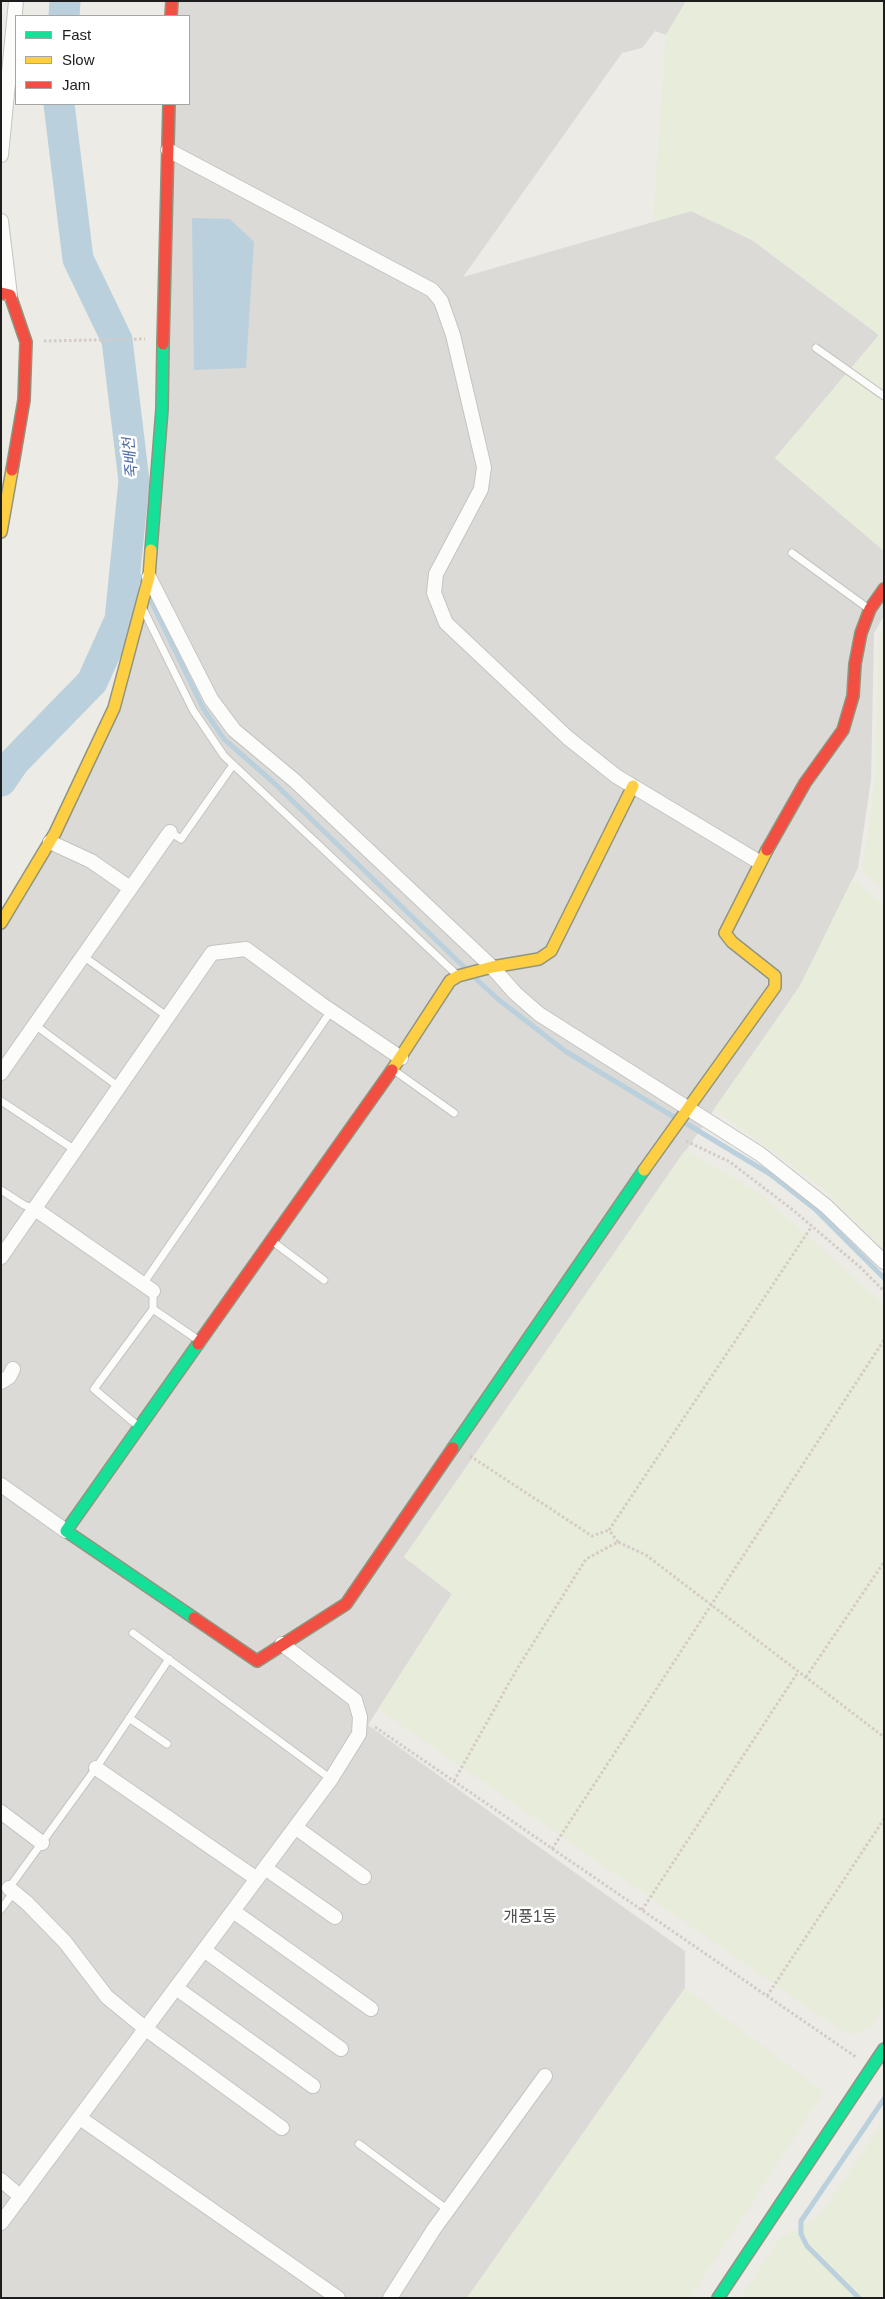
<!DOCTYPE html>
<meta charset="utf-8">
<style>
body{margin:0}
#map{position:relative;width:885px;height:2299px;overflow:hidden;background:#ecebe6;font-family:Helvetica,sans-serif}
canvas{display:block}
.frame{position:absolute;inset:0;border:2px solid #1d1d1d;pointer-events:none}
.legend{position:absolute;left:15px;top:15px;width:175px;height:90px;box-sizing:border-box;background:#fff;border:1px solid #a5a5a5;margin:0;padding:6px 9px;list-style:none;font-size:15px;color:#1d1d1d}
.legend li{display:flex;align-items:center;gap:10px;height:25px}
.legend b{width:25px;border:1px solid #a5a5a5}
</style>
<div id="map">
<canvas width="885" height="2299"></canvas>
<div class="frame"></div>
<ul class="legend">
<li><b style="height:6px;background:#16e098"></b>Fast</li>
<li><b style="height:6px;background:#ffcf43"></b>Slow</li>
<li><b style="height:6px;background:#f24e42"></b>Jam</li>
</ul>
</div>
<script>
const context = document.querySelector('canvas').getContext('2d');
context.lineJoin = 'round';
function paint(path, color) {
  context.fillStyle = color;
  context.fill(path, 'evenodd');
}
function poly(rows) {
  const path = new Path2D();
  for (const r of rows) {
    path.moveTo(r[0], r[1]);
    for (let i = 2; i < r.length; i += 2) path.lineTo(r[i], r[i + 1]);
  }
  return path;
}
function stroke(path, color, width, dash) {
  context.strokeStyle = color;
  context.lineWidth = width;
  context.lineCap = dash ? 'butt' : 'round';
  context.setLineDash(dash || []);
  context.stroke(path);
}
function label(font, color, halo, rows, align = 'center') {
  context.font = font + ' Helvetica,"Noto Sans KR",sans-serif';
  context.lineWidth = 5;
  context.setLineDash([]);
  context.textBaseline = 'middle';
  context.strokeStyle = halo;
  context.fillStyle = color;
  for (const [text, x, y, turn = 0] of rows) {
    context.save();
    context.translate(x, y);
    context.rotate((+turn || 0) * Math.PI / 180);
    context.textAlign = isNaN(turn) ? turn : align;
    if (halo) context.strokeText(text, 0, 0);
    context.fillText(text, 0, 0);
    context.restore();
  }
}
paint(poly([
 [174,1,686,1,666,35,655,31,642,48,622,53,463,277,691,211,752,240,879,335,775,458,884,551,884,616,874,633,871,780,858,868,800,986,404,1557,452,1594,368,1725,685,1951,685,1988,467,2298,1,2298,1,923,114,708,149,577,169,104,189,104,189,16,171,16]
]), '#dbdad7');
paint(poly([
 [686,1,884,1,884,551,775,458,879,335,752,240,691,211,653,222,666,35],
 [884,626,884,888,862,872,875,782,879,634],
 [852,880,884,904,884,1249,823,1188,714,1109,800,986],
 [685,1150,761,1194,884,1305,884,2006,871,2026,861,2032,846,2034,378,1709,452,1594,404,1557],
 [685,1988,824,2092,690,2298,467,2298],
 [884,2121,884,2298,741,2298,780,2238,818,2218]
]), '#e8ecda');
paint(poly([
 [192,218,230,219,254,242,246,368,194,370]
]), '#bbd0dd');
stroke(poly([
 [127,552,142,582],
 [150,599,203,708,224,739,273,782,465,968],
 [475,978,499,1000,565,1051,674,1117],
 [682,1121,770,1174,815,1209,884,1278],
 [859,2298,807,2246,801,2234,801,2221,884,2099]
]), '#bbd0dd', 5);
stroke(poly([
 [64,16,65,1],
 [1,781,14,762,92,682,120,620,134,481,117,340,78,259,59,104]
]), '#bbd0dd', 31);
const lane = poly([
 [816,348,884,396],
 [792,553,869,609],
 [144,611,193,710,224,756,456,974],
 [170,832,181,839,233,765],
 [83,956,168,1017],
 [35,1025,119,1087],
 [395,1071,454,1113],
 [1,1101,75,1150],
 [1,1190,24,1205,35,1209],
 [272,1241,324,1280],
 [143,1284,331,1011],
 [153,1291,153,1309,198,1340],
 [138,1426,94,1389,153,1309],
 [133,1633,331,1779],
 [129,1718,167,1744],
 [9,1888,96,1768,169,1659],
 [1,1909,14,1892],
 [359,2144,448,2210]
]);
const street = poly([
 [168,150,432,290,441,301,453,335,484,467,481,489,436,574,434,593,446,623,568,738,616,776,759,862],
 [1,155,16,1],
 [1,221,10,295],
 [149,577,211,699,234,730,295,781,492,967,515,993,539,1014,760,1154,826,1206,884,1262],
 [50,842,91,861,130,888],
 [1,1073,170,832],
 [35,1209,153,1291],
 [1,1257,212,953,246,949,321,1004,401,1058],
 [1,1382,9,1377,13,1369],
 [1,1485,66,1531],
 [96,1768,257,1879],
 [1,1812,42,1843],
 [295,1827,364,1877],
 [265,1868,335,1917],
 [9,1888,27,1903,65,1942,107,1997,146,2029,282,2128],
 [233,1911,371,2009],
 [204,1950,341,2049],
 [176,1988,313,2086],
 [80,2118,338,2298],
 [1,2180,21,2197],
 [1,2223,331,1779,359,1734,360,1717,355,1700,282,1644],
 [390,2298,434,2229,545,2076]
]);
const fast = poly([
 [151,550,162,409,163,344],
 [453,1448,644,1170],
 [194,1618,66,1531,198,1344],
 [718,2298,884,2049]
]);
const slow = poly([
 [1,532,12,470],
 [1,923,55,833,114,708,149,577,151,550],
 [392,1070,450,981,458,976,492,967,539,959,551,951,633,786],
 [644,1170,775,987,775,976,732,942,725,933,767,850]
]);
const jam = poly([
 [171,16,172,1],
 [1,293,10,295,26,342,24,400,12,470],
 [163,344,169,104],
 [767,850,805,783,843,730,853,696,855,664,861,633,870,609,884,589],
 [198,1344,392,1070],
 [194,1618,257,1661,346,1604,453,1448]
]);
stroke(lane, '#c4c4c2', 9);
stroke(street, '#c4c4c2', 16);
stroke(fast, '#90957f', 14);
stroke(slow, '#90957f', 14);
stroke(jam, '#90957f', 14);
stroke(poly([
 [44,341,145,339],
 [686,1141,730,1162,793,1210,861,1268,884,1291],
 [470,1456,592,1536,609,1530],
 [618,1542,609,1530,812,1226],
 [806,1677,884,1562],
 [375,1727,856,2057],
 [454,1781,517,1669,586,1559,618,1542,646,1555,884,1737],
 [552,1849,884,1340],
 [642,1910,798,1672],
 [767,1996,884,1819]
]), '#d5cbc6', 3, [2.5, 2.5]);
stroke(lane, '#fcfcfb', 7);
stroke(street, '#fcfcfb', 14);
stroke(fast, '#16e098', 11);
stroke(slow, '#ffcf43', 11);
stroke(jam, '#f24e42', 11);
label('italic 15px', '#4f6ca8', '#fff', [
 ["죽배천",131,458,-95]
]);
label('16px', '#505050', '#fff', [
 ["개풍1동",530,1918]
]);
</script>
